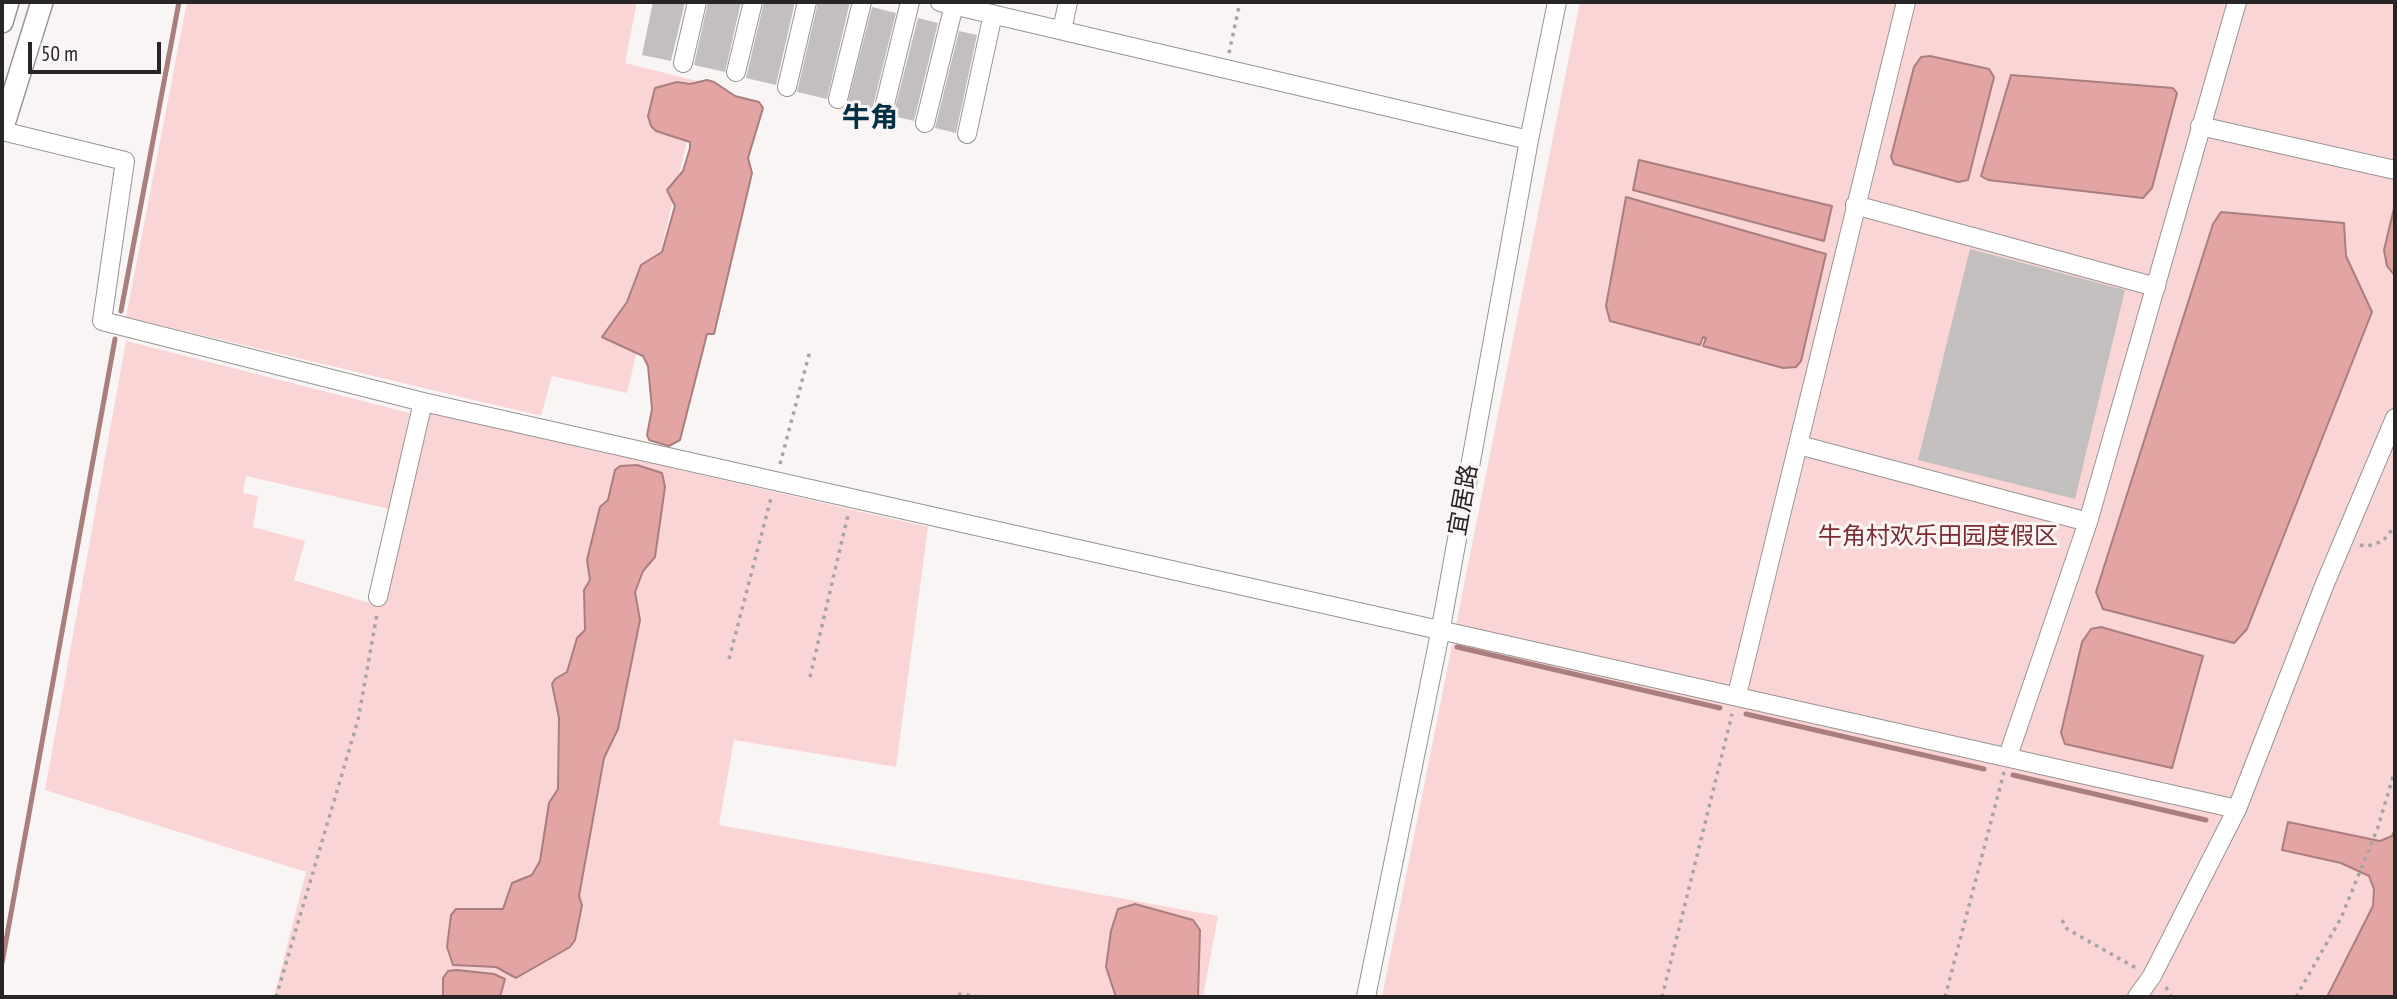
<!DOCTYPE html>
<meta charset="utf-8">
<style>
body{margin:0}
#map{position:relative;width:2397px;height:999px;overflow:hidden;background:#faf5f5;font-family:"PT Sans Narrow",sans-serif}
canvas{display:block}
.frame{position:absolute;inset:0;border:4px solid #272525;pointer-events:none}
.scale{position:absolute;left:28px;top:42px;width:133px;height:32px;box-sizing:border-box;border:4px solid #272525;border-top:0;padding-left:9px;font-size:21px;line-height:24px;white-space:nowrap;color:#272525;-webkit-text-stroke:5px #faf5f5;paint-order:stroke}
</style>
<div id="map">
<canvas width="2397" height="999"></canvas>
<div class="frame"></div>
<div class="scale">50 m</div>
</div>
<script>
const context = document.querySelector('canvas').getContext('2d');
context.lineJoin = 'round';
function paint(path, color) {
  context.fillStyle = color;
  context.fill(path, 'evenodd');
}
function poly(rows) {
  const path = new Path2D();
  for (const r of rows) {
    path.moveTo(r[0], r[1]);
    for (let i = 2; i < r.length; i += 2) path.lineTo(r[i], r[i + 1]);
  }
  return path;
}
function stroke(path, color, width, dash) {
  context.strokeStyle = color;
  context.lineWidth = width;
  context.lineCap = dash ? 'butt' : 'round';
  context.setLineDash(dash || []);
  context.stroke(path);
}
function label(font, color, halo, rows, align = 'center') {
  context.font = font + ' "PT Sans Narrow","Noto Sans SC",sans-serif';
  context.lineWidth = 6;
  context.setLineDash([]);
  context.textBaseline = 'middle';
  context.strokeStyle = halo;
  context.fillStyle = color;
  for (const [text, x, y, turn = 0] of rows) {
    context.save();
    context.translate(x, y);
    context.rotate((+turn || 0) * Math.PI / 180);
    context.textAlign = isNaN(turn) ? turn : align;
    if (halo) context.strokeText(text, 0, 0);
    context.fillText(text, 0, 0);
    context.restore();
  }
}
paint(poly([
 [187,2,637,2,625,63,701,82,627,393,552,376,541,416,126,317],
 [1580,2,2395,2,2395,997,1382,997],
 [126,341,410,413,389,509,246,476,243,493,258,496,253,527,305,541,294,580,376,605,427,412,928,527,896,767,734,740,719,825,1218,916,1203,997,274,997,306,872,45,790]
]), '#fad5d5');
const water = poly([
 [1930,56,1989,69,1994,77,1968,180,1958,182,1894,164,1891,157,1914,67,1921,57,1930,56],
 [2011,75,2173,88,2177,93,2152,188,2143,198,1988,180,1981,176,2011,75],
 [707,80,714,82,735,96,759,102,763,108,748,158,752,173,714,334,707,334,680,440,669,446,649,440,647,435,652,409,648,366,643,356,602,337,627,302,641,265,662,252,675,206,667,190,683,171,690,148,690,142,656,131,651,126,648,116,655,88,677,82,690,84,707,80],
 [1639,160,1832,206,1824,241,1633,190,1639,160],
 [1626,197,1826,254,1801,361,1796,367,1783,368,1703,346,1706,338,1703,337,1700,345,1610,321,1606,306,1626,197],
 [2395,204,2395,276,2387,266,2384,250,2395,204],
 [2221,212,2344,223,2346,256,2372,312,2247,629,2234,643,2103,609,2096,592,2213,224,2221,212],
 [637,465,662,473,665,487,655,557,643,571,635,592,640,620,618,729,604,758,579,896,582,905,575,940,570,947,516,978,496,967,453,965,447,947,451,915,456,909,503,909,512,883,532,875,540,861,549,803,558,789,559,718,552,684,555,679,567,672,577,638,585,630,584,590,590,580,587,560,600,507,608,500,615,470,620,466,637,465],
 [2101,627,2203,656,2172,768,2065,744,2061,733,2082,642,2091,629,2101,627],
 [2288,822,2380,841,2392,836,2395,829,2395,997,2327,997,2373,906,2374,889,2369,876,2341,863,2282,850,2288,822],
 [1135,904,1193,920,1200,930,1198,997,1116,997,1106,967,1111,931,1118,909,1135,904],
 [457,970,494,974,505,979,500,997,443,997,443,978,448,971,457,970]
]);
paint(water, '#e3a4a4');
stroke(water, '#ab7e7e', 2);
stroke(poly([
 [121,311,179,2],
 [1457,647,1720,708],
 [1746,714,1984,769],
 [2013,775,2206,820],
 [2,963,115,339]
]), '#ab7e7e', 5);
paint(poly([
 [653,2,685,2,671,61,642,55],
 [708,2,741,2,725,72,694,65],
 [764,2,795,2,776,85,746,78],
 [818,2,850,2,827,99,797,92],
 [872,7,896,13,872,110,847,105],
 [918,18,938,23,914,121,893,116],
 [959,31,977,35,956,133,935,128],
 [1970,249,2125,290,2075,499,1918,460]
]), '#c4bfbf');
const minor = poly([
 [940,2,1529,140],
 [1062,30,1068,2],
 [683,63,697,2],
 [736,72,753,2],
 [787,87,807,2],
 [838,99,862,2],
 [883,112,910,2],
 [925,123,954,5],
 [2200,126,2395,170],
 [2,131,125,161,102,321,423,402,2237,809],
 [967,134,993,14],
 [1855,205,2156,287],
 [1799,445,2088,522],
 [378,597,423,402],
 [1737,695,1906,2],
 [2008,756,2088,522,2237,2],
 [1366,997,1440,633,1529,140,1557,2],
 [2137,997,2152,976,2237,809,2324,586,2395,418]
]);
const major = poly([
 [2,22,8,2],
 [2,130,42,2]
]);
stroke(minor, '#999494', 20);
stroke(major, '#999494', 24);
stroke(poly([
 [1229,53,1240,2],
 [780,464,810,351],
 [2360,545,2368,546,2383,541,2395,526],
 [729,659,771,498],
 [810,677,848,515],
 [2062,920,2067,929,2136,968],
 [2166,987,2171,997],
 [958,994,981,997],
 [276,997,358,720,377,614],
 [1662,997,1732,714],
 [1945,997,2004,772],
 [2296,997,2341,918,2378,827,2395,770]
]), '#a8a4a4', 3.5, [3.5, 5]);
stroke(minor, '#fff', 18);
stroke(major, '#fff', 21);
label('24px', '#272525', '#faf5f5', [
 ["宜居路",1464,500,-80]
]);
label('24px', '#792d33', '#faf5f5', [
 ["牛角村欢乐田园度假区",1938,537]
]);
label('bold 28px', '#003144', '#faf5f5', [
 ["牛角",870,119]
]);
</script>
